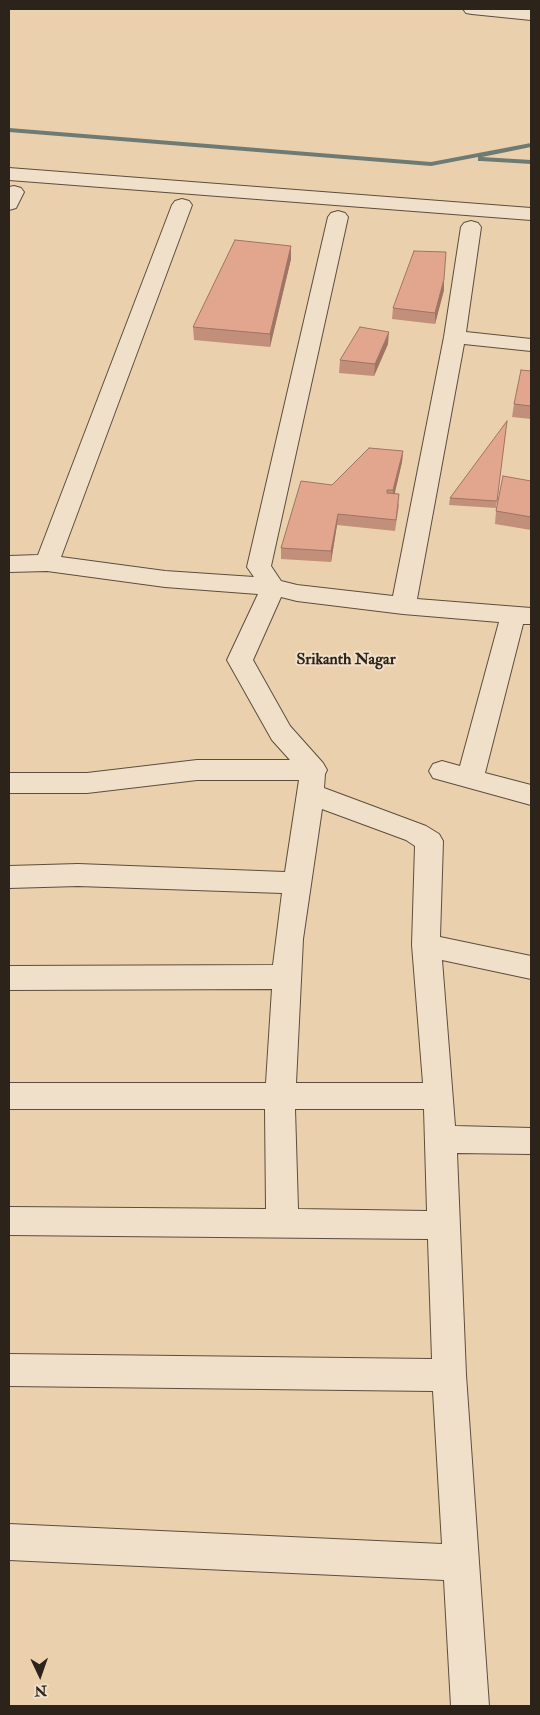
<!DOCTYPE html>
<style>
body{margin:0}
#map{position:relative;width:540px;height:1715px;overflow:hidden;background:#ead0ac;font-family:"IM FELL Double Pica",serif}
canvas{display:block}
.frame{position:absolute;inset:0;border:10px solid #2c231a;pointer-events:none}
.north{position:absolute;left:15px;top:1650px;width:50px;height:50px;-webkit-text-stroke:4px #f1e0c9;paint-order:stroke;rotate:177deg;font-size:14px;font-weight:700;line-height:20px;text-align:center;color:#2c231a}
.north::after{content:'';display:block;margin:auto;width:18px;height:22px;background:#2c231a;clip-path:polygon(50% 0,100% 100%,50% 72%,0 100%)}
</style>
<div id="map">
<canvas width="540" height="1715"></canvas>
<div class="frame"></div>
<div class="north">N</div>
</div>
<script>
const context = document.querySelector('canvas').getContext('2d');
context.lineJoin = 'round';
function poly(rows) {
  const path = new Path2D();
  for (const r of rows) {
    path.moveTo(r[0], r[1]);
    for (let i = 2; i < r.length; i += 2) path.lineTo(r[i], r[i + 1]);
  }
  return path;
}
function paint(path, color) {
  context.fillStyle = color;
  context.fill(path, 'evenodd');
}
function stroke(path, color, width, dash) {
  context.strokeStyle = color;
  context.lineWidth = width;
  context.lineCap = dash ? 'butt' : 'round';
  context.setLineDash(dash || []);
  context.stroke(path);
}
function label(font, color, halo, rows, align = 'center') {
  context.font = font + ' "IM FELL Double Pica",serif';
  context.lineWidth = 4;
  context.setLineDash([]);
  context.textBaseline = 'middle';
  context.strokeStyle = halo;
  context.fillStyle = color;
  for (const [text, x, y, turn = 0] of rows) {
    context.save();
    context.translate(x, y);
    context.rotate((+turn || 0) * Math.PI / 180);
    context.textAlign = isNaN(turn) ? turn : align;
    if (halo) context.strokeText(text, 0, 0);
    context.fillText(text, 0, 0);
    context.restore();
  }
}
paint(poly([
 [9,128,431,162,531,143,531,147,482,157,531,160,531,164,481,161,478,161,478,157,431,166,9,132,9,128]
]), '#6e7b75');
const minor = poly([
 [463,9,531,10,531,20,472,14,466,13,463,9],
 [9,168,531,208,531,220,9,180,9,168],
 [14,186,21,188,24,192,16,208,9,210,9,187,14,186],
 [182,199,189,201,192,205,61,557,165,571,254,577,247,567,328,217,331,213,338,211,345,213,348,217,271,566,281,581,297,585,393,596,444,337,461,227,464,223,471,221,478,223,481,227,466,332,531,339,531,351,464,344,417,599,531,608,531,624,523,624,485,773,531,785,531,805,433,778,429,771,433,764,442,761,460,766,499,622,403,614,297,601,281,597,253,660,290,726,323,763,327,770,325,774,324,788,426,826,439,834,443,841,440,937,531,956,531,979,442,960,455,1126,531,1128,531,1154,457,1153,466,1375,489,1706,451,1706,444,1580,9,1560,9,1524,442,1544,433,1391,9,1386,9,1354,432,1359,428,1239,9,1235,9,1207,266,1209,265,1109,9,1109,9,1083,266,1083,272,989,9,990,9,966,273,965,282,893,78,886,9,888,9,866,78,864,285,872,299,780,197,780,87,793,9,793,9,773,87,773,197,760,290,760,272,740,227,660,258,594,165,587,47,571,9,572,9,556,38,555,172,205,175,201,182,199],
 [322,809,406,840,415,846,412,945,423,1083,296,1083,303,939,322,809],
 [295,1109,424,1109,427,1211,298,1209,295,1109]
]);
stroke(minor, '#5c4e3e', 2);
paint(minor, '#f1e0c9');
paint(poly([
 [291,246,291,259,270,347,194,340,193,327],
 [444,290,435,324,392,319,393,308],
 [388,344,374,376,339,373,340,360],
 [531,371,531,419,512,417,514,404],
 [506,428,496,508,449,505,450,498],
 [403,451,402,462,394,494,399,505,395,531,337,525,331,562,281,559,281,548],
 [531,481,531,530,495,524,496,511]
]), '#c28f7b');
paint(poly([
 [291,246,291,259,270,347,270,334],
 [444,279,444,290,435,324,435,313],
 [389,332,388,344,374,376,375,364],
 [403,451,402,462,393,501,393,490],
 [338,514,337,525,331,562,331,551]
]), '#9e7464');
const building = poly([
 [235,240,291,246,270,334,193,327,235,240],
 [414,251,446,252,444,279,435,313,393,308,414,251],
 [360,327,389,332,375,364,340,360,360,327],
 [521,370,531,371,531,406,514,404,521,370],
 [507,421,497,501,450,498,507,421],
 [369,448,403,451,393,490,387,490,387,493,399,494,396,520,338,514,331,551,281,548,301,481,332,485,369,448],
 [503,476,531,481,531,517,496,511,503,476]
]);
paint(building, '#e2a68f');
stroke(building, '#9e7464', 1);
label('bold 16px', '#2c231a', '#f1e0c9', [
 ["Srikanth Nagar",346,661]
]);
</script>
